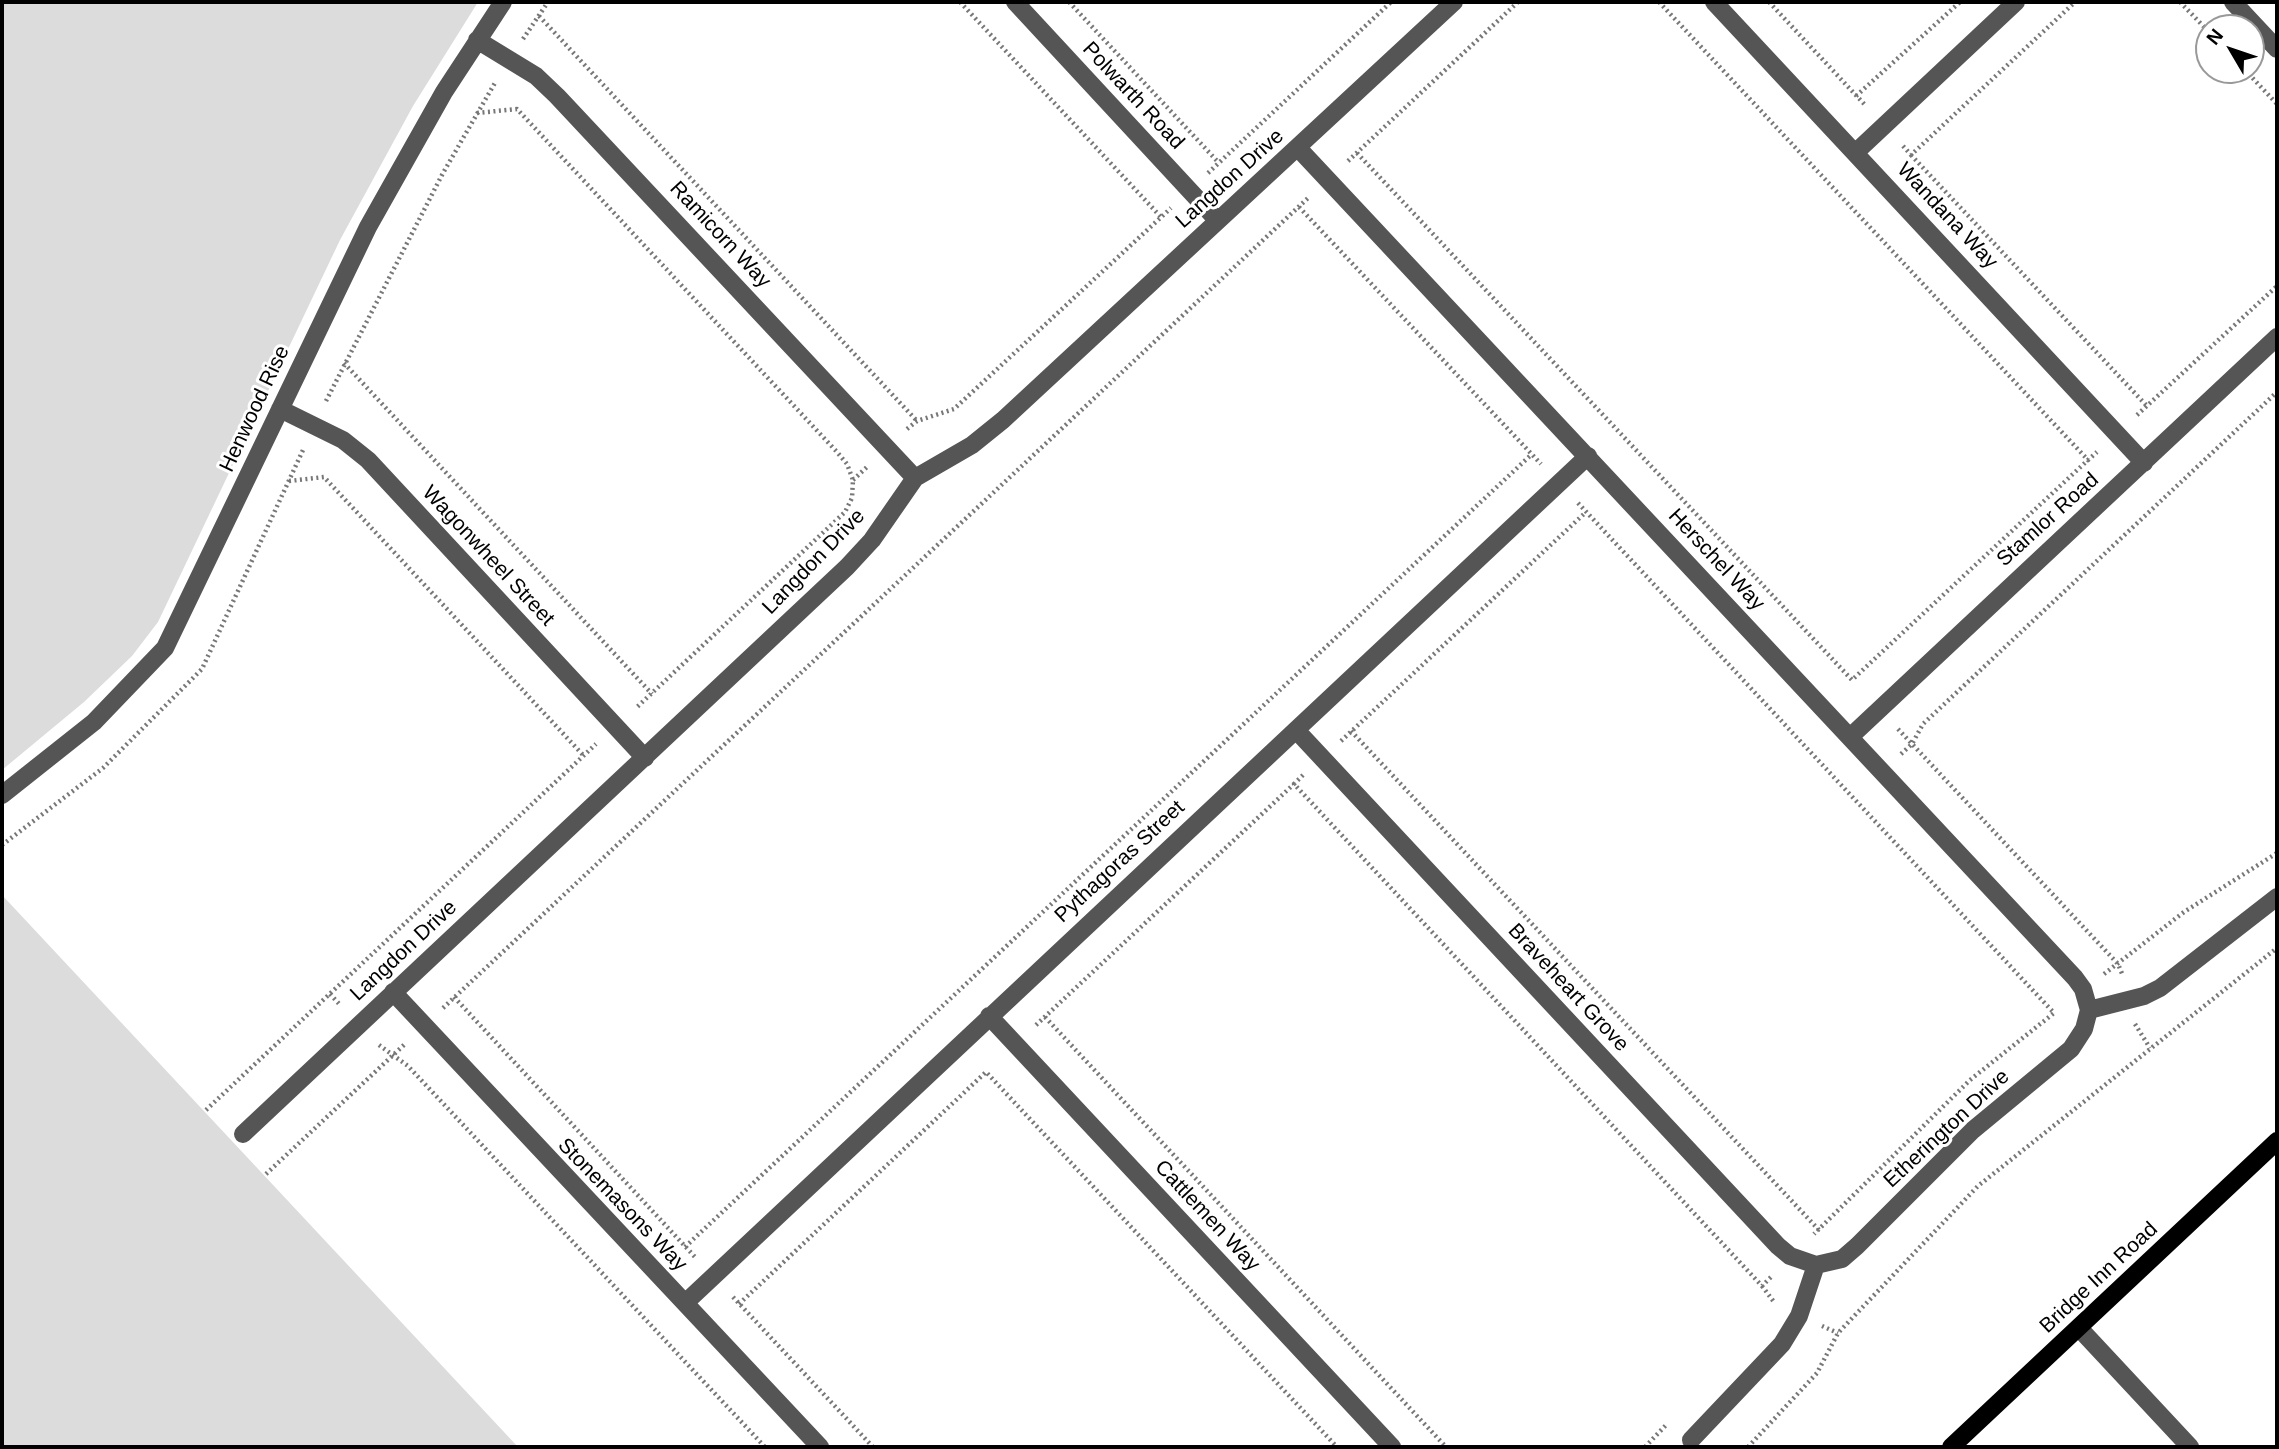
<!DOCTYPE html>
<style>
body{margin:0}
#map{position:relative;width:2279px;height:1449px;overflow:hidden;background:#fff;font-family:Arial,sans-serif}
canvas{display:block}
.frame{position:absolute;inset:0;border:4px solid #000;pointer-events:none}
.north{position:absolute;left:2195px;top:14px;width:70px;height:70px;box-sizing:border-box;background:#fff;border:2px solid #999;border-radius:50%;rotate:309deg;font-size:19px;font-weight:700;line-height:28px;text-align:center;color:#000}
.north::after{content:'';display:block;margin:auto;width:24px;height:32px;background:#000;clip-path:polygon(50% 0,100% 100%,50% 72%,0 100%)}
</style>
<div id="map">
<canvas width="2279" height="1449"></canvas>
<div class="frame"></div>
<div class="north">N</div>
</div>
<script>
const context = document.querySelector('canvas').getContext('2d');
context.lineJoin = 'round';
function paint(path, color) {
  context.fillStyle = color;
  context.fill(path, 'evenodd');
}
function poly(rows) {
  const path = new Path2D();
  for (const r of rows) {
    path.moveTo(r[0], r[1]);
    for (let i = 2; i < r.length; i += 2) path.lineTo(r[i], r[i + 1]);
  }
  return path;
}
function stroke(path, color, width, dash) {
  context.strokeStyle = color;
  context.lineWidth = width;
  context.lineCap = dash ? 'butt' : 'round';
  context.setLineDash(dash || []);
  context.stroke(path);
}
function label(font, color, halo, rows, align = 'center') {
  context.font = font + ' Arial,sans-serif';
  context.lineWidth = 6;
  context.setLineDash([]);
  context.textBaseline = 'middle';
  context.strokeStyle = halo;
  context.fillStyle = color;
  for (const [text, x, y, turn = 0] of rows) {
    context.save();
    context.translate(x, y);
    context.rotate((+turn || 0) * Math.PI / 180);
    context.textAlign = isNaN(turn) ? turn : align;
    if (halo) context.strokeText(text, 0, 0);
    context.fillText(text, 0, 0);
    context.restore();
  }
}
paint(poly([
 [2,2,478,2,413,106,340,240,158,622,132,656,84,702,2,770],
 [2,895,518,1447,2,1447]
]), '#dcdcdc');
stroke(poly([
 [960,2,1161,217],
 [1069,2,1219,163],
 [1659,2,2088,460,2097,452],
 [1769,2,1866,106],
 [2180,2,2209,32],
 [539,16,917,421],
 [523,39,548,2],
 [2245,70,2277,104],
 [1856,96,1960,2],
 [477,113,517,109,837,452,847,464,853,480,852,498,845,512,636,708],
 [1903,146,1911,155,2075,2],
 [1357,153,1852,680,2088,460],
 [1911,155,2147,406],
 [1348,161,1518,2],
 [1208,173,1391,2],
 [1299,207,1541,464],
 [344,363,652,694],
 [326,401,443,173,496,81],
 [2137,415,2277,286],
 [907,429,917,421,954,409,1171,208],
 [853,480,868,466],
 [289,481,324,477,584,756],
 [1578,503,2054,1013,1970,1080,1814,1234],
 [1898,729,2118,964,2123,976],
 [1351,731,1819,1230],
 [1341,741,1586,512],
 [1901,754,1912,744,1923,724,2277,392],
 [1303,775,1294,784,1762,1286,1773,1275],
 [2,845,103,768,202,669,303,450],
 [2104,974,2184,912,2277,853],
 [330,994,341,1006],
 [454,997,695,1257],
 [443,1008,1308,198],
 [1045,1017,1446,1447],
 [2135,1024,2150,1048],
 [1036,1025,1294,784],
 [379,1045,408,1066,765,1447],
 [206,1110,596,744],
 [266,1174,406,1043],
 [685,1247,1532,454],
 [1762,1286,1774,1302],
 [733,1297,873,1447],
 [739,1304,986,1072,1337,1447],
 [1822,1326,1838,1333],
 [1645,1447,1667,1424],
 [1748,1447,1817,1373,1838,1333,1978,1186,2277,948]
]), '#777', 4.5, [2, 3.5]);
stroke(poly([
 [1015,2,1217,220],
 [1714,2,2144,463],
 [2233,2,2277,49],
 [477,40,536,76,557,96,915,478],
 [1298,148,2075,978,2083,989,2089,1010],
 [1856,152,2016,2],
 [280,409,343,440,368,460,645,758],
 [1296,730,1778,1246,1790,1256,1816,1265,1842,1259,1857,1246,1973,1130,2071,1049,2084,1029,2089,1010,2144,996,2160,988,2277,897],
 [1850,737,2277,337],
 [2,795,94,722,165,648,368,227,444,92,503,2],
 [393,992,820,1447],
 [989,1016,1392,1447],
 [243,1134,847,567,872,540,915,478,972,445,1003,420,1454,2],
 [685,1303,1588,456],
 [2079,1328,2190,1447],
 [1691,1440,1782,1344,1799,1316,1816,1265]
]), '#555', 18);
stroke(poly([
 [1951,1447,2277,1141]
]), '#000', 18);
label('21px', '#000', '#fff', [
 ["Polwarth Road",1133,96,47],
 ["Langdon Drive",1230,179,-42],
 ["Wandana Way",1947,216,47],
 ["Ramicorn Way",720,235,47],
 ["Henwood Rise",255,409,-65],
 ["Stamlor Road",2048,520,-42],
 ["Wagonwheel Street",488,556,47],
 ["Herschel Way",1716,560,47],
 ["Langdon Drive",814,562,-46],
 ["Pythagoras Street",1120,862,-43],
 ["Langdon Drive",404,951,-43],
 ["Braveheart Grove",1568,988,47],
 ["Etherington Drive",1947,1129,-43],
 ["Stonemasons Way",622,1205,46],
 ["Cattlemen Way",1207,1216,47],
 ["Bridge Inn Road",2099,1278,-43]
]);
</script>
